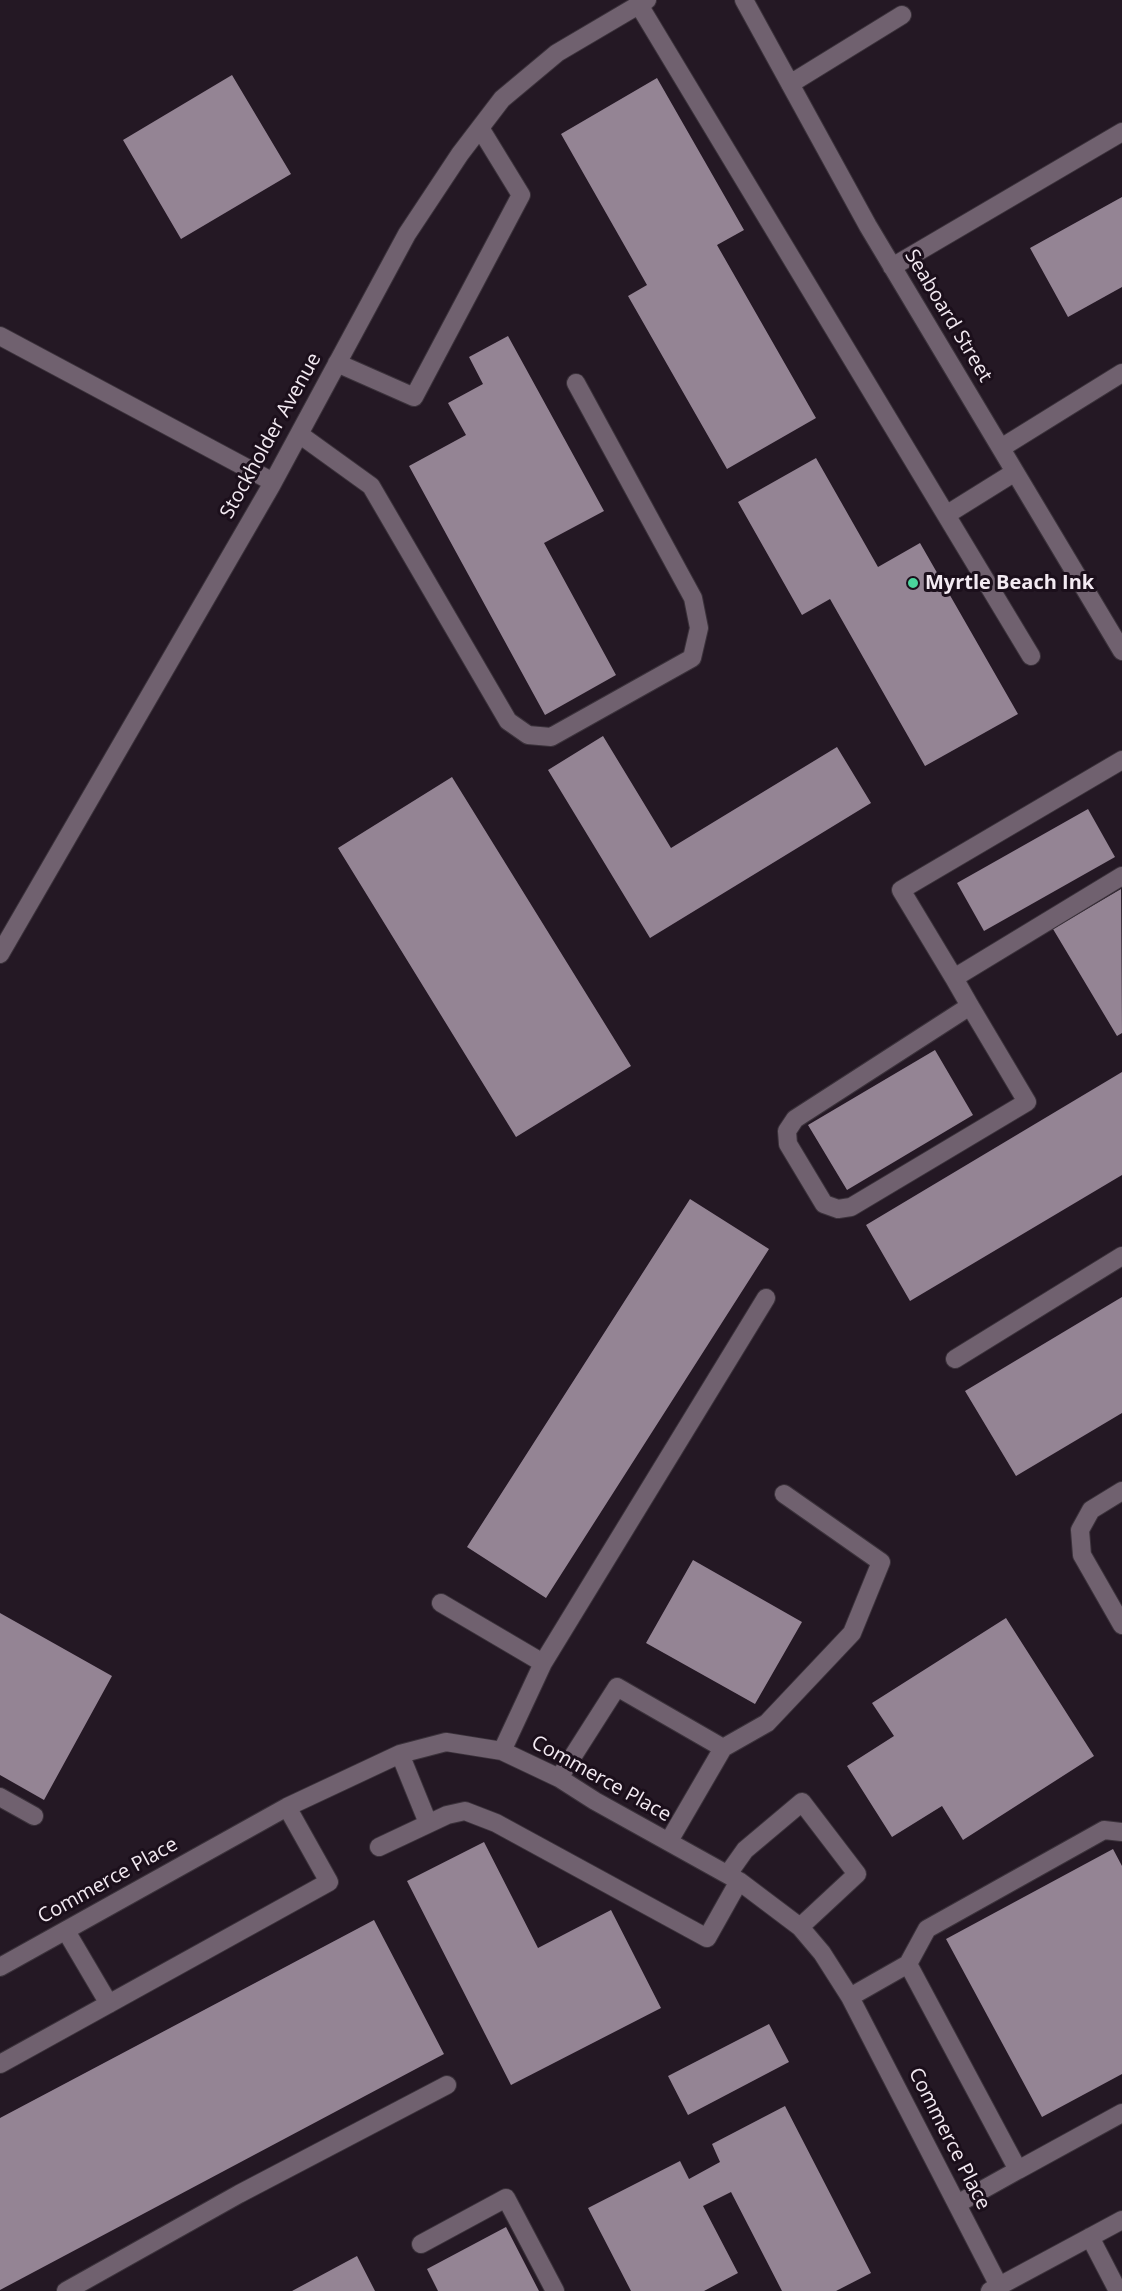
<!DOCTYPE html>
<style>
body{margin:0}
canvas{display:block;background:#241824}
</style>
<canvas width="1122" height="2291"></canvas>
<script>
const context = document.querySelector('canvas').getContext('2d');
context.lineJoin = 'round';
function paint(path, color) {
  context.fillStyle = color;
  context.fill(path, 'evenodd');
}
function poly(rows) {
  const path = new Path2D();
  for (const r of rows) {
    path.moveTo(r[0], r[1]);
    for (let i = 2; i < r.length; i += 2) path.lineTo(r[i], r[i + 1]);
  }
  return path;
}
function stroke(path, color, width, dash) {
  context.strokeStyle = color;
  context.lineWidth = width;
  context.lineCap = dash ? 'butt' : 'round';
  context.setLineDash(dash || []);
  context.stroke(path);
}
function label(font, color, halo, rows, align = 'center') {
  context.font = font + ' "Open Sans",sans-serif';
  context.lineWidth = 6;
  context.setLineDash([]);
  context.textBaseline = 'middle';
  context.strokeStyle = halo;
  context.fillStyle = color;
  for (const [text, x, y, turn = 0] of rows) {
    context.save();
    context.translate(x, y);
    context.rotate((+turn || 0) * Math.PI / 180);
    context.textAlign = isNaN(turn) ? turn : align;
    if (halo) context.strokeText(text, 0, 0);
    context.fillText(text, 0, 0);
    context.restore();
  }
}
paint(poly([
 [232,75,291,174,181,239,123,140],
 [657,78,744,230,717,245,816,418,727,469,628,296,647,285,561,134],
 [1122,197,1122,287,1068,317,1030,248],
 [508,336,604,511,544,543,616,675,545,715,409,466,466,435,448,403,483,384,469,357],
 [816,458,878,567,920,543,1018,714,925,766,830,599,802,615,738,502],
 [603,736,671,848,837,747,871,803,650,938,548,770],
 [452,777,631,1066,516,1137,338,848],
 [1088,809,1115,857,984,931,957,883],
 [1121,889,1122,1033,1117,1036,1053,929],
 [935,1050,973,1115,847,1190,808,1125],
 [1122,1072,1122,1175,910,1301,866,1225],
 [690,1199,769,1249,546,1598,467,1547],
 [1122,1297,1122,1413,1016,1476,965,1391],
 [693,1560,802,1622,755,1704,646,1643],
 [0,1613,112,1676,44,1800,0,1775],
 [1006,1618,1094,1756,963,1840,942,1806,892,1837,847,1766,894,1736,872,1703],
 [484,1842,538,1948,611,1910,661,2008,511,2085,407,1881],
 [1113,1849,1122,1866,1122,2074,1042,2117,946,1939],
 [374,1920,444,2054,0,2290,0,2118],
 [769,2024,789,2062,688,2115,668,2076],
 [785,2106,871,2273,836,2291,782,2291,731,2192,703,2206,738,2273,704,2291,631,2291,588,2208,680,2161,689,2179,720,2162,712,2144],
 [506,2227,539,2291,438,2291,427,2269],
 [357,2256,375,2291,292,2291]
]), '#948494');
const minor = poly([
 [744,0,868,226,1122,651],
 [639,5,1031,656],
 [790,84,902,15],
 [892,267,1122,132],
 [0,336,273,482],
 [337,363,414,397,521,195,480,128],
 [299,434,371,486,508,721,528,735,551,737,692,658,699,628,693,598,576,383],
 [1001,448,1122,373],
 [946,515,1015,472],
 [0,954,271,486,407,234,460,154,502,99,557,53,647,0],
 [954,978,901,890,1122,760],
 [970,1006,795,1119,787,1131,788,1144,824,1204,838,1209,851,1207,1027,1102,970,1006,954,978,1122,876],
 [955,1359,1122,1256],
 [1122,1491,1091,1510,1080,1530,1082,1555,1122,1625],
 [441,1603,543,1663],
 [723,1748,767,1723,852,1633,881,1562,784,1494],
 [502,1751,543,1663,766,1298],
 [400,1754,428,1823],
 [559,1778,617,1687,723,1748,669,1841],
 [0,1797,34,1816],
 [379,1847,447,1815,465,1811,496,1823,707,1938,739,1881],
 [728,1874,745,1850,802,1802,857,1874,800,1927],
 [66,1931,109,2004],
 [0,1967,287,1807,400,1754,446,1742,502,1751,559,1778,595,1801,739,1881,800,1927,822,1953,850,1997,999,2286],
 [850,1997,908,1964],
 [0,2064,329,1882,287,1807],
 [1018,2170,1122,2113],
 [957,2204,1018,2170,908,1964,927,1929,1104,1830,1122,1832],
 [1090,2237,1118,2291],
 [421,2244,506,2198,555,2291],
 [66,2291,239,2194,447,2085],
 [990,2291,1122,2220]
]);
stroke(minor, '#3b323b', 20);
stroke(minor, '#70616f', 18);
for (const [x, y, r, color] of [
 [913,583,6,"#4ad49c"]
]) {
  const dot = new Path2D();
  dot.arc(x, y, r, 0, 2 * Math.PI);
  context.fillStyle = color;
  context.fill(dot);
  stroke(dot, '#1b0f1b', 2);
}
label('20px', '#f3eaf2', '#1b0f1b', [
 ["Seaboard Street",948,316,59],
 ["Stockholder Avenue",271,436,-61],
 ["Commerce Place",601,1779,29],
 ["Commerce Place",108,1881,-29],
 ["Commerce Place",949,2139,63]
]);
label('bold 20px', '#f3eaf2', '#1b0f1b', [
 ["Myrtle Beach Ink",925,583]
], 'left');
</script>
